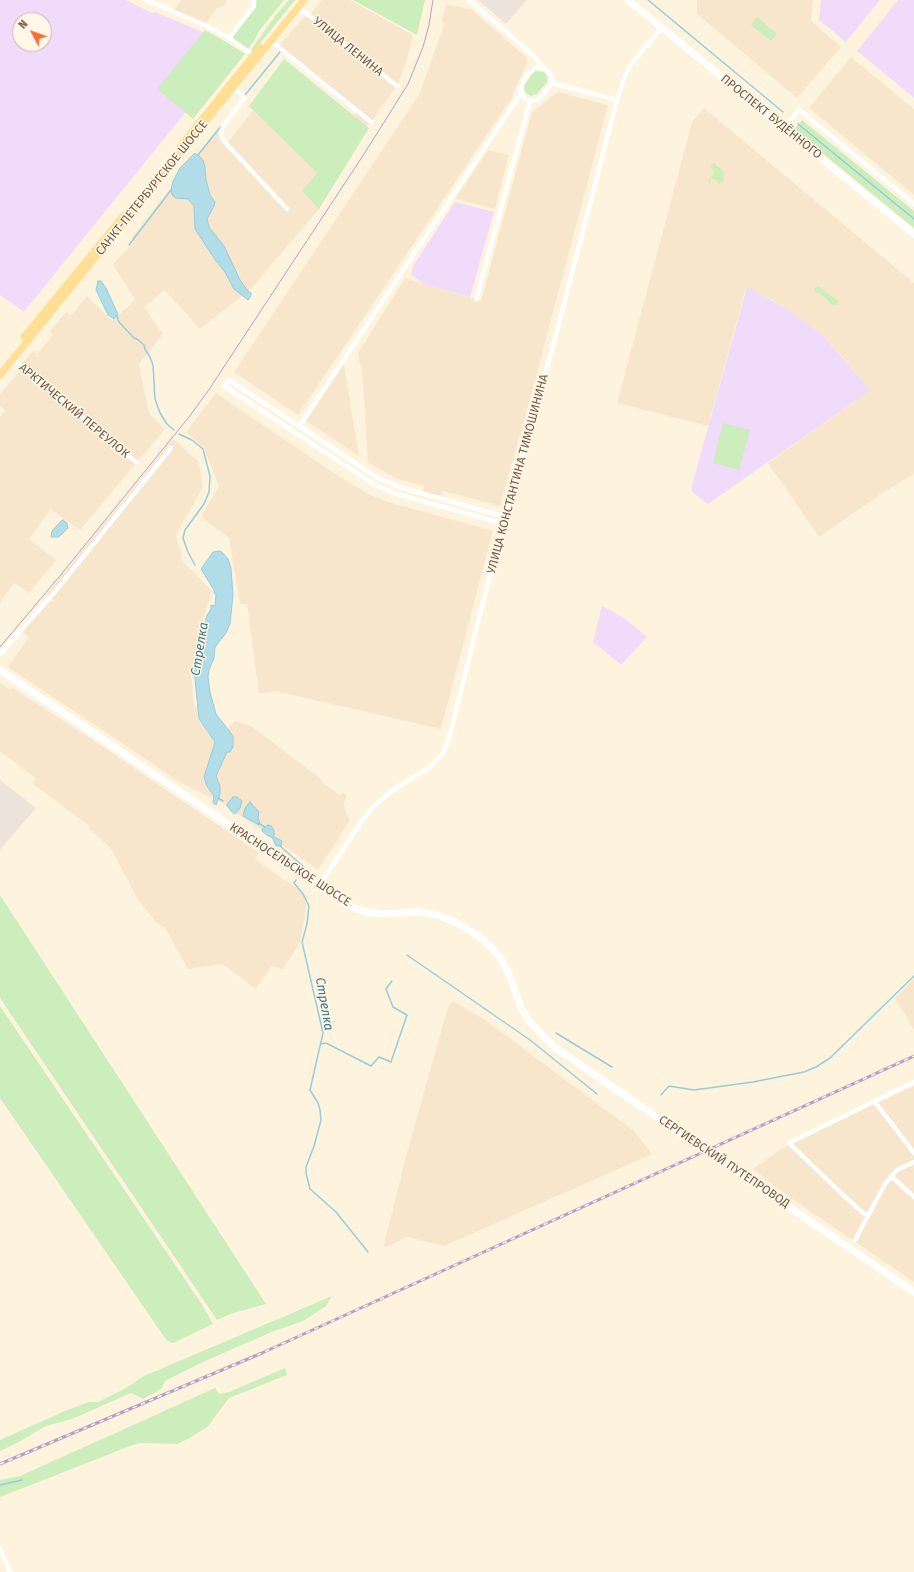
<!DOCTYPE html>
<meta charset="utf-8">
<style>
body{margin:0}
#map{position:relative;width:914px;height:1572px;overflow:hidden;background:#fef4de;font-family:"Fira Sans",sans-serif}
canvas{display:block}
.north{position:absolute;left:12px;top:12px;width:40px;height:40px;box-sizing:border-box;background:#fff7e7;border:1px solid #c8b8a6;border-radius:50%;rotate:311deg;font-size:11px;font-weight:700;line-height:16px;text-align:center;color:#765a44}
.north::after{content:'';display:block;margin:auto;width:14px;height:18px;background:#f56f37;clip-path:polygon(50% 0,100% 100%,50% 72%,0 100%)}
</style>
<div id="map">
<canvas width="914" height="1572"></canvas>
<div class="north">N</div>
</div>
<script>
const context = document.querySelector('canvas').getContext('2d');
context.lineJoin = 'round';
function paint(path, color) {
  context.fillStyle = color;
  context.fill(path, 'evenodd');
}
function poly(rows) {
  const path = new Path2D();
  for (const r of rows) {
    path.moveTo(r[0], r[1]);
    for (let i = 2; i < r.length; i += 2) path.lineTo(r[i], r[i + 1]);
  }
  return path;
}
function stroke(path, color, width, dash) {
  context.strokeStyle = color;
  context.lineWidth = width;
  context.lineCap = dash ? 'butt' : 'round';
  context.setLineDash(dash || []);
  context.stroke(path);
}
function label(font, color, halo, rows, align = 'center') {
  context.font = font + ' "Fira Sans",sans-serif';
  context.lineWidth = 3;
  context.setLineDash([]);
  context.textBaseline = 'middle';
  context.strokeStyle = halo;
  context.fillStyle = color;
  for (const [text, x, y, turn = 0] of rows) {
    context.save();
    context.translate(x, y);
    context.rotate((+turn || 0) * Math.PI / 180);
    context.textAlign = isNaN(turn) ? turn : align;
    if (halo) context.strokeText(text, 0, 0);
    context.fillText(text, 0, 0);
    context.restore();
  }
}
paint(poly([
 [181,0,228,0,224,6,217,8,206,23,174,10],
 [322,0,350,0,413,35,407,60,397,86,371,122,318,173,302,191,319,209,252,288,200,329,165,290,144,307,163,334,139,364,149,413,165,429,80,530,51,510,29,539,56,560,29,593,14,583,0,603,0,417,5,410,0,406,0,394,21,370,21,364,33,351,37,354,53,335,50,331,66,312,71,315,87,296,112,321,135,300,113,264,133,243,132,237,216,130,227,143,253,110,304,160,359,110,279,46,305,16,307,18],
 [697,0,813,0,811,20,819,28,841,47,797,98,697,14],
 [446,4,471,9,527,58,527,63,511,99,298,415,234,372,420,93,444,25,442,20],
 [851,57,914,109,914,195,809,108],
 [558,92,608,105,535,381,500,506,443,491,441,496,423,491,424,486,398,479,368,463,363,381,358,353,405,278,481,301,532,112],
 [704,108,914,283,914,474,887,490,819,537,768,463,870,391,857,374,838,352,823,336,803,320,772,300,746,288,708,426,617,403,692,122],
 [488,150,509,155,495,209,455,199],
 [344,364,359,456,306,421],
 [216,393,331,471,368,494,388,502,493,531,441,729,275,691,259,694,247,604,240,604,229,538,201,517,219,486,204,448,186,432],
 [173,439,199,462,203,487,176,535,183,562,212,591,203,620,203,624,191,673,194,706,197,708,198,720,215,742,235,721,251,726,320,778,323,783,339,795,343,793,347,795,344,803,345,810,350,820,318,870,222,803,181,783,8,667,29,637,22,632,49,601,55,601,46,595],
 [0,683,10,689,13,688,96,742,259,853,255,859,308,896,300,943,283,969,272,966,256,989,222,964,188,969,165,928,155,921,138,900,110,847,90,830,88,825,33,784,35,778,0,751],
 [914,979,914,1030,895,998],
 [452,1002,456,1002,488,1022,634,1131,652,1154,444,1246,407,1237,386,1247,384,1245,408,1149,448,1007],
 [914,1086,914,1282,782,1192,753,1169,793,1141]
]), '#f7e6cc');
paint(poly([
 [478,0,527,0,506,24],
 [0,780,36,808,0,850]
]), '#ece4db');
paint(poly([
 [0,0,126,0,152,13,155,12,203,32,235,51,24,312,0,295],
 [20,20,44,20,44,44,20,44],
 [821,0,880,0,846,42,819,20],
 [898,0,914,0,914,98,857,51],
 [455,202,494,212,470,297,423,284,411,274,413,266],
 [747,287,785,308,803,320,823,336,857,374,870,391,708,504,692,492,692,485],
 [602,606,623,617,647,637,621,665,593,642]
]), '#f1dbfa');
paint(poly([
 [255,0,284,0,259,31,254,41,248,49,232,38,255,7],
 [289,0,295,0,254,51,251,50,275,16],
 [353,0,425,0,417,35],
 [757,17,777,34,771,41,751,25],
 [205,30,226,42,245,54,193,119,157,89],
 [284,59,369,128,319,209,302,191,317,173,249,106],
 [535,71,544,72,547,77,547,82,537,94,531,96,526,93,524,86,532,74],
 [802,120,914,211,914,228,794,130],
 [715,163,716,166,722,169,724,173,723,177,724,180,718,185,718,182,715,179,711,179,710,183,708,180,714,174,713,170,711,168,712,164],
 [818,286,838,301,837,304,832,305,827,299,815,291,815,288],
 [723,423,750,430,739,470,713,463],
 [0,895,266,1304,230,1314,217,1320,0,998],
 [0,1006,201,1303,213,1324,173,1343,167,1341,0,1098],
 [332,1296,326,1306,303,1321,274,1331,205,1361,165,1381,161,1389,143,1399,131,1393,72,1419,46,1426,15,1444,0,1451,0,1440,67,1410,89,1402,98,1402,126,1388,144,1376],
 [285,1368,287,1375,229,1398,208,1426,190,1438,177,1444,140,1443,130,1446,0,1497,0,1480,20,1476,215,1388,219,1394,229,1392]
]), '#ccedbc');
const water = poly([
 [194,154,197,154,203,160,205,167,206,180,210,195,215,202,214,206,207,219,209,227,224,246,240,280,248,291,251,293,251,296,248,300,234,289,225,272,216,261,195,229,194,206,188,199,176,198,172,195,171,190,173,181,180,168,194,154],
 [98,281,101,281,106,288,116,310,118,315,114,319,108,315,96,290,98,281],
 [63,520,67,523,68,528,59,537,51,537,52,531,61,521,63,520],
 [219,551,222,552,228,559,231,568,233,595,230,624,226,633,215,647,214,658,209,670,208,677,210,692,216,714,233,736,233,747,230,752,227,752,216,776,220,786,220,794,216,805,213,803,214,796,207,786,204,777,215,742,199,719,194,669,197,661,201,656,200,644,207,615,211,609,211,605,215,606,216,594,214,593,214,590,201,569,213,552,219,551],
 [233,797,237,797,242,801,240,808,235,814,231,811,227,806,227,804,233,797],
 [250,802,259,812,258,818,260,823,259,825,243,816,245,808,250,802],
 [268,825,271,826,274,830,274,837,282,841,281,846,276,846,272,837,268,836,262,831,262,829,268,825]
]);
paint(water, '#b1dde9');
stroke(water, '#97ccdc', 1);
stroke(poly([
 [648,0,783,112],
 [245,95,280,52],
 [798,124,914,219],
 [198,155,222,125],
 [129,245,171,190],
 [117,316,119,322,134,338,137,339,144,345,145,349,150,357,153,365,155,399,160,413,167,424,174,430],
 [179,434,192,440,203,449,210,476,209,492,204,504,185,530,183,538,188,552,195,565],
 [218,798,223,801],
 [258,823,265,827],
 [280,846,304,867,303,870],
 [296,880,294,883,303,894,309,906,307,924,302,942,323,1033,310,1090,318,1103,320,1110,321,1120,314,1146,306,1167,306,1173,310,1189,336,1212,368,1252],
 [407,955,530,1040,597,1094],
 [556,1033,612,1067],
 [321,1044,326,1043,371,1066,379,1057,391,1062,407,1015,393,1007,386,989,392,981],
 [661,1095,669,1086,694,1090,753,1082,804,1072,816,1067,830,1058,914,976],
 [0,1485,22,1480]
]), '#97ccdc', 1.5);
stroke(poly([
 [146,0,207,26,229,38,253,55],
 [469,0,533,55,544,68],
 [299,7,397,86],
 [229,38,254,6,254,0],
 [271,41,371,122],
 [536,67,544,68,552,75,552,83,542,96,537,100,530,101,524,98,520,89,526,76,536,67],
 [552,83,617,100],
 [234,88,243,96,244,98,223,126,221,134,223,140,287,209],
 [784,128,799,110,914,204],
 [476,300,530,101],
 [12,359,136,462],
 [299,427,521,93],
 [504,524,397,494,375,485,224,386,229,380,378,478,399,487,506,517],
 [0,654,53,594,171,448],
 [319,886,361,822,375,805,390,792,431,766,442,754,449,739,482,606,557,331,617,100,625,76,630,66,661,28],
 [874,1101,914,1153],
 [891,1176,914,1197],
 [868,1215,863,1213,841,1193,789,1143,914,1082],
 [855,1240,885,1184,897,1170,914,1162],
 [0,1548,10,1572]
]), '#fff', 4.5);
stroke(poly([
 [628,0,914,234],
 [0,670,349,906,367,912,381,914,417,912,437,915,455,922,474,933,487,943,499,956,509,974,522,1010,531,1023,554,1047,914,1292]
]), '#fff', 7);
stroke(poly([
 [180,147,260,47],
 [24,337,124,215],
 [0,375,304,0]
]), '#ffdf95', 7);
stroke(poly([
 [0,647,59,577,189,417,208,391,366,151,408,84,423,47,429,25,433,0]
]), '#b79dc8', 1);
const rail = poly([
 [0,1464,262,1353,914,1056]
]);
stroke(rail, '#b79dc8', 3);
stroke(rail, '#fff7e7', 1.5, [4.5]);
label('12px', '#765a44', '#fff7e7', [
 ["УЛИЦА ЛЕНИНА",348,47,39],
 ["ПРОСПЕКТ БУДЁННОГО",771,117,39],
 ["САНКТ-ПЕТЕРБУРГСКОЕ ШОССЕ",152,188,-51],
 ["АРКТИЧЕСКИЙ ПЕРЕУЛОК",74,411,40],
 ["УЛИЦА КОНСТАНТИНА ТИМОШИНИНА",518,474,-75],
 ["КРАСНОСЕЛЬСКОЕ ШОССЕ",290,865,33],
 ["СЕРГИЕВСКИЙ ПУТЕПРОВОД",724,1162,34]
]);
label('italic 13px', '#3c798c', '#fff7e7', [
 ["Стрелка",200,649,-81],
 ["Стрелка",324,1004,80]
]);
</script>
